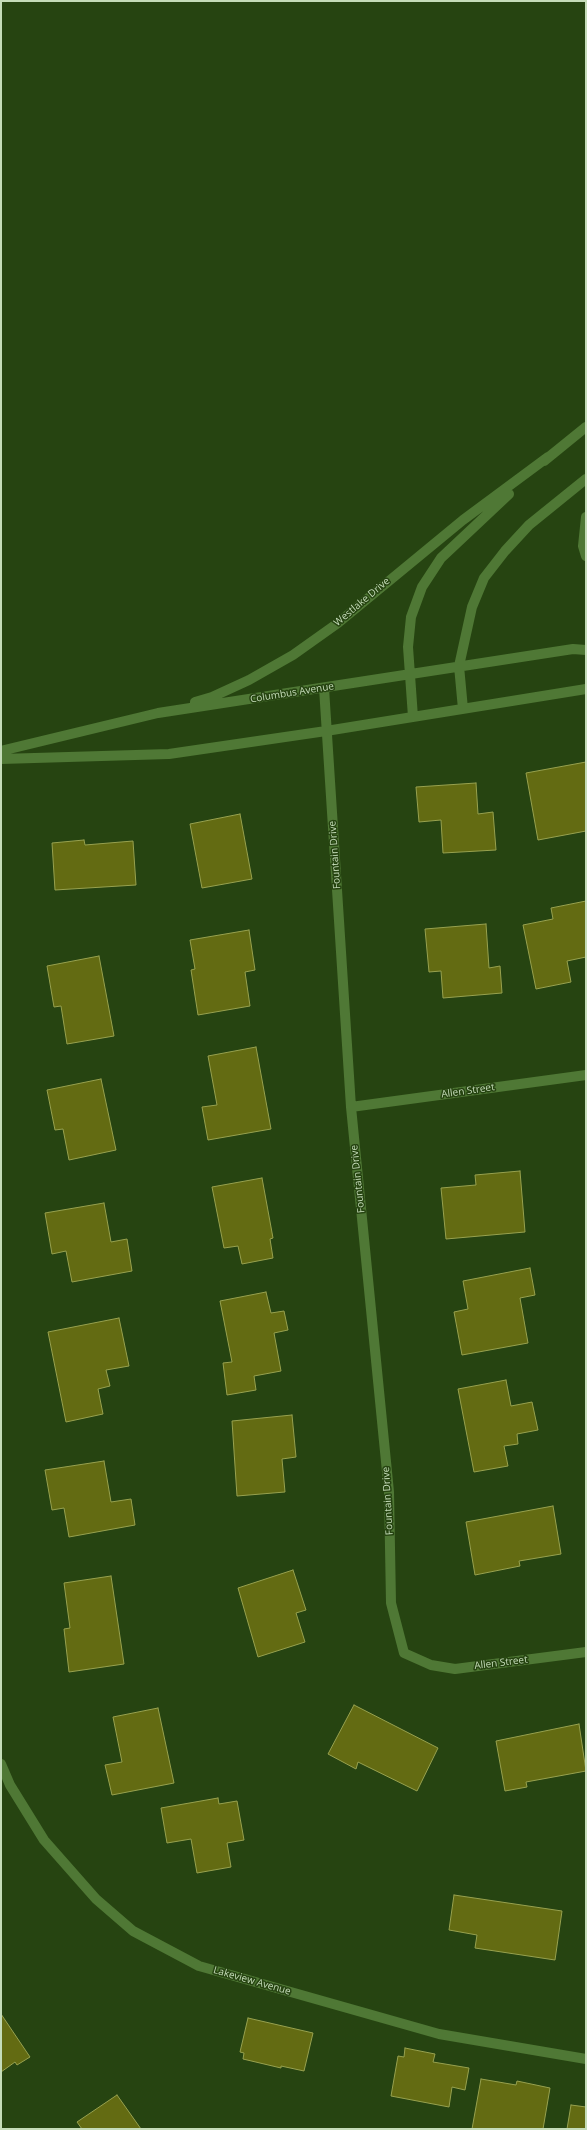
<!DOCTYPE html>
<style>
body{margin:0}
#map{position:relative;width:587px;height:2130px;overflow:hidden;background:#264411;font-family:"Open Sans",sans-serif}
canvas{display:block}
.frame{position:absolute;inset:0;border:2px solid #c5dcb9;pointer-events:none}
</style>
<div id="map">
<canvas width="587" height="2130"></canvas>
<div class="frame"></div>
</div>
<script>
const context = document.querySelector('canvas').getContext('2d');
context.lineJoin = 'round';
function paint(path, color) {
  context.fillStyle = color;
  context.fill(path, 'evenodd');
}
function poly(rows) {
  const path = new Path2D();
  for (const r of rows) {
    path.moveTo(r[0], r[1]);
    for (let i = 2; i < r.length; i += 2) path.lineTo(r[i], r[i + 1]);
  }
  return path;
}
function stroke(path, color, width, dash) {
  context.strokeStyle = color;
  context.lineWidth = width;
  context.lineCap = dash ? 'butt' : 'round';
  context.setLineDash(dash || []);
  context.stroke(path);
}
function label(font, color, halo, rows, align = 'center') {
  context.font = font + ' "Open Sans",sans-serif';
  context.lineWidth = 3;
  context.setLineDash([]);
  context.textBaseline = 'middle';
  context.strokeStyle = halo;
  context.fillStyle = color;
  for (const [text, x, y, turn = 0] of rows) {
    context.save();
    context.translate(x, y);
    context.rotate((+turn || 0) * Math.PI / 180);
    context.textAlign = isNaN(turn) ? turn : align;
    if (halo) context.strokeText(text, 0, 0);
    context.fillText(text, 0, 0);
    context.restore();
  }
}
const building = poly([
 [586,762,586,831,538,840,526,773,586,762],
 [476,783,478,814,493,812,496,850,443,853,441,820,419,822,416,787,476,783],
 [240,814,252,879,202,888,190,824,240,814],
 [84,840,85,845,133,841,136,885,55,890,52,843,84,840],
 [586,901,586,957,567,961,571,982,536,989,523,925,553,919,551,908,586,901],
 [486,924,489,968,500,966,502,993,443,998,441,971,429,972,425,929,486,924],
 [249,930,255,970,245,972,250,1006,198,1015,191,970,195,969,190,940,249,930],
 [99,956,114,1036,67,1044,61,1006,54,1007,47,966,99,956],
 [256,1047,271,1129,208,1140,202,1107,217,1105,208,1056,256,1047],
 [101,1079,116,1150,69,1160,63,1129,55,1130,47,1090,101,1079],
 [520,1171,525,1232,446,1239,441,1188,476,1185,475,1175,520,1171],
 [262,1178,273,1238,270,1239,273,1258,242,1264,238,1246,224,1248,212,1187,262,1178],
 [104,1203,111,1242,127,1239,132,1271,72,1282,66,1251,52,1254,45,1213,104,1203],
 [530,1268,535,1295,520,1298,528,1343,462,1355,454,1312,468,1309,463,1281,530,1268],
 [266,1292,271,1313,284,1311,288,1330,274,1333,281,1371,254,1376,256,1390,227,1395,223,1363,232,1362,220,1301,266,1292],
 [119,1318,129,1366,106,1370,110,1386,98,1389,103,1414,66,1422,48,1332,119,1318],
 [506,1380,511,1406,532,1402,538,1430,517,1434,518,1444,504,1446,508,1466,474,1472,458,1389,506,1380],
 [292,1415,296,1457,282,1459,285,1492,237,1496,232,1421,292,1415],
 [104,1461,111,1502,131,1499,135,1525,69,1537,64,1508,52,1510,45,1470,104,1461],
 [553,1506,561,1554,519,1561,520,1566,475,1575,466,1522,553,1506],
 [293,1570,306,1610,296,1613,305,1642,258,1657,238,1588,293,1570],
 [111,1576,124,1664,69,1672,64,1629,70,1628,64,1583,111,1576],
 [354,1705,438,1748,417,1791,358,1762,356,1769,328,1754,354,1705],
 [158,1708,174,1783,112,1795,105,1765,122,1762,113,1717,158,1708],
 [579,1724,586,1771,526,1782,527,1787,505,1791,496,1741,579,1724],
 [218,1798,219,1804,237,1801,244,1840,227,1843,231,1867,197,1873,191,1839,167,1843,161,1808,218,1798],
 [454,1895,562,1911,555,1960,475,1948,477,1935,449,1930,454,1895],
 [1,2014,30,2057,17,2065,15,2062,1,2072,1,2014],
 [248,2018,313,2033,304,2071,281,2066,281,2068,243,2059,244,2053,240,2052,248,2018],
 [405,2048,435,2054,433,2062,469,2068,465,2090,452,2087,449,2107,391,2096,398,2056,404,2057,405,2048],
 [481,2079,516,2085,517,2081,550,2088,543,2129,472,2129,481,2079],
 [117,2095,141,2129,82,2129,77,2122,117,2095],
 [571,2105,586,2107,586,2129,567,2129,571,2105]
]);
paint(building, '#636b12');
stroke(building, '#97a14f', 1);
stroke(poly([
 [544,461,586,427],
 [586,517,583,546,586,556],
 [324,688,351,1107,389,1492,391,1603,404,1653,431,1665,455,1669,586,1652],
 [195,702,212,697,249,680,293,655,338,623,463,520,548,457],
 [463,709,459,666,472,607,484,578,505,551,529,525,586,479],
 [413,717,408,647,411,617,422,587,441,558,509,494],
 [1,751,158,713,573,649,586,650],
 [1,759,169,754,326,731,586,689],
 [351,1107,586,1075],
 [1,1764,10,1785,44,1840,96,1899,133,1931,199,1966,439,2034,586,2059]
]), '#4f7835', 10);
label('10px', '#c5dcb9', '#264411', [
 ["Westlake Drive",362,602,-40],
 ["Columbus Avenue",292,693,-9],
 ["Fountain Drive",335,855,-94],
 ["Allen Street",468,1091,-8],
 ["Fountain Drive",358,1179,-96],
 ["Fountain Drive",388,1501,-93],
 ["Allen Street",501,1663,-7],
 ["Lakeview Avenue",252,1981,16]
]);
</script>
